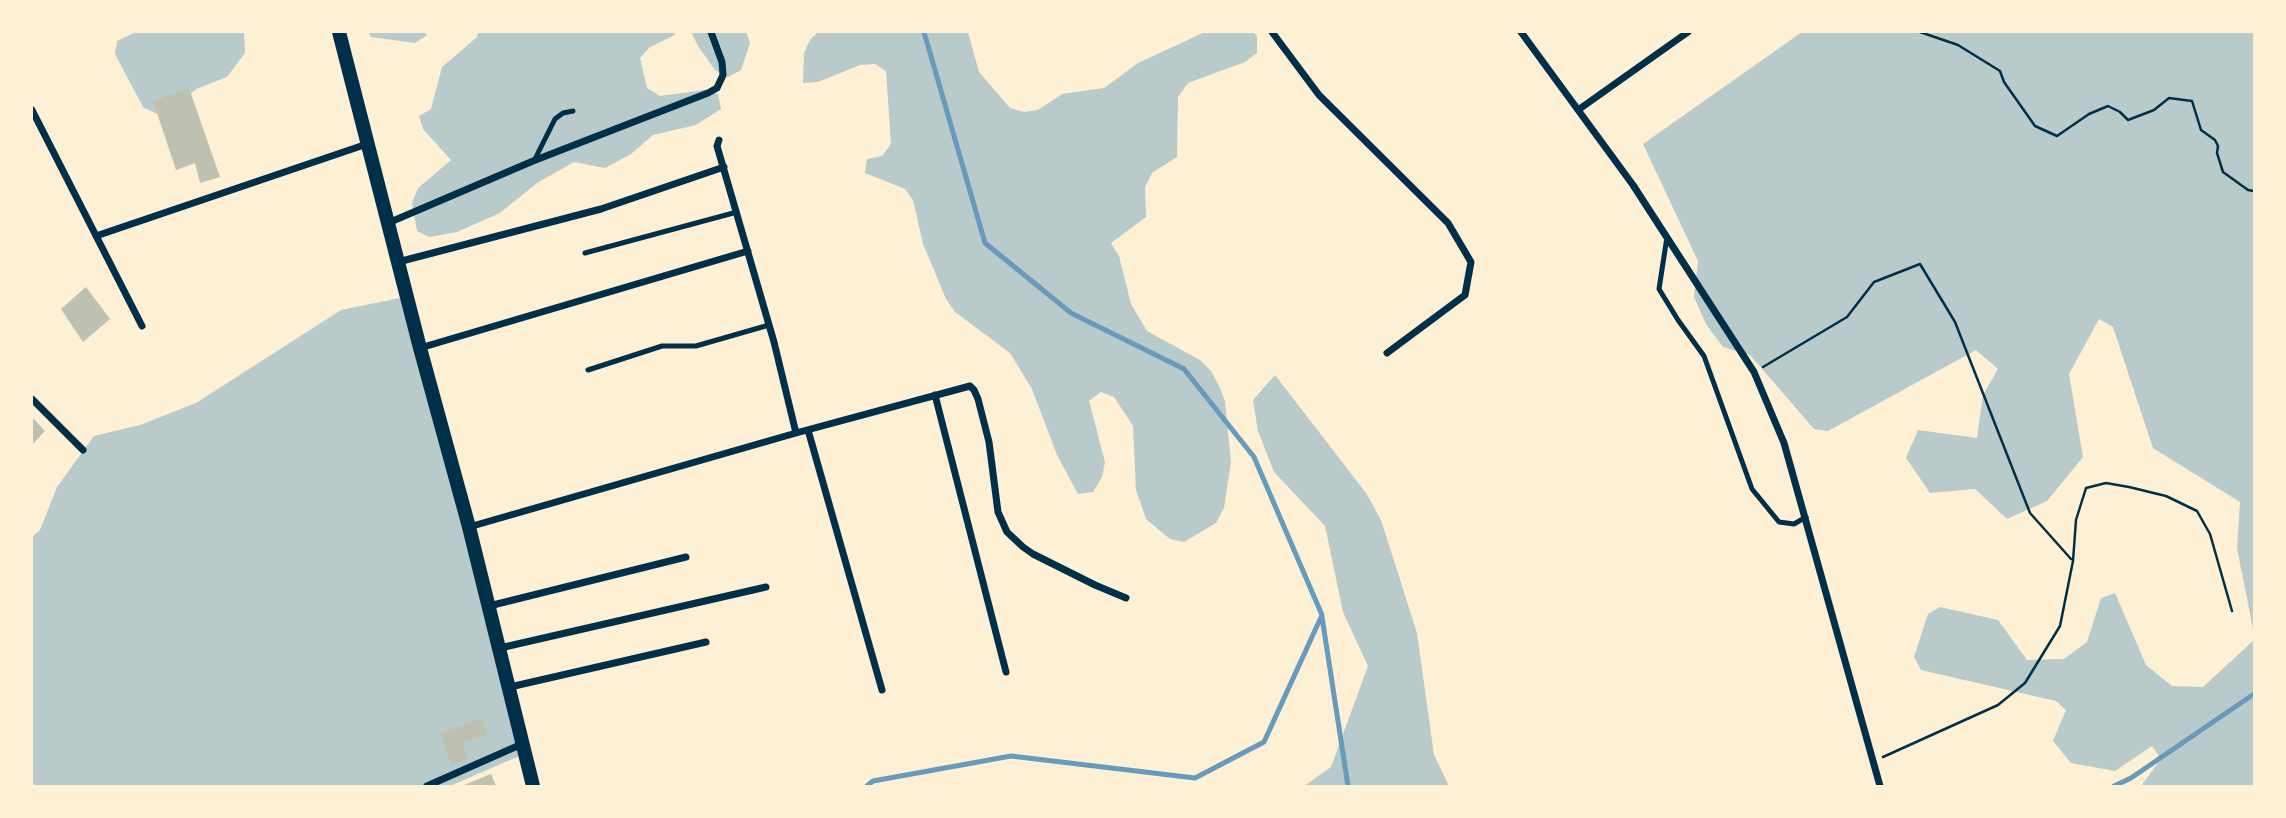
<!DOCTYPE html>
<style>
body{margin:0}
#map{position:relative;width:2286px;height:818px;overflow:hidden;background:#fdf0d5;font-family:"Noto Sans",sans-serif}
canvas{display:block}
.frame{position:absolute;inset:0;border:33px solid #fdf0d5;pointer-events:none}
</style>
<div id="map">
<canvas width="2286" height="818"></canvas>
<div class="frame"></div>
</div>
<script>
const context = document.querySelector('canvas').getContext('2d');
context.lineJoin = 'round';
function paint(path, color) {
  context.fillStyle = color;
  context.fill(path, 'evenodd');
}
function poly(rows) {
  const path = new Path2D();
  for (const r of rows) {
    path.moveTo(r[0], r[1]);
    for (let i = 2; i < r.length; i += 2) path.lineTo(r[i], r[i + 1]);
  }
  return path;
}
function stroke(path, color, width, dash) {
  context.strokeStyle = color;
  context.lineWidth = width;
  context.lineCap = dash ? 'butt' : 'round';
  context.setLineDash(dash || []);
  context.stroke(path);
}
paint(poly([
 [136,32,244,32,245,53,227,77,196,89,172,111,157,114,143,107,115,54,117,41],
 [368,32,425,32,427,35,415,43,371,37],
 [478,32,674,32,675,35,650,47,640,58,647,88,660,96,704,90,718,94,721,109,696,125,653,135,631,154,605,168,574,162,537,183,500,213,457,232,429,237,417,231,412,203,418,188,451,160,423,129,419,116,431,109,442,67,477,37],
 [691,32,746,32,750,43,741,70,728,77,715,70,698,46],
 [818,32,968,32,979,72,1010,108,1024,112,1038,110,1062,94,1104,88,1138,63,1205,32,1253,32,1257,36,1257,53,1245,62,1188,83,1178,97,1177,157,1152,173,1145,187,1146,217,1111,243,1119,256,1131,304,1147,331,1200,360,1211,371,1219,386,1225,401,1231,462,1224,508,1216,523,1184,542,1170,539,1146,519,1136,490,1133,426,1114,397,1101,392,1089,401,1105,462,1102,477,1093,492,1078,494,1057,455,1032,389,1010,353,955,312,946,299,923,244,913,200,905,189,865,173,867,159,882,156,891,144,886,71,875,64,860,65,818,82,803,83,804,53,810,40],
 [1802,32,2254,32,2254,634,2237,548,2240,502,2153,448,2113,327,2099,319,2069,374,2083,457,2047,501,2007,519,1975,489,1930,493,1906,458,1918,430,1977,438,1983,395,1998,369,1976,350,1828,431,1814,429,1750,355,1723,347,1706,324,1694,297,1698,261,1643,144],
 [400,298,524,754,450,786,35,786,32,781,32,537,40,530,57,487,94,436,140,425,196,403,341,310],
 [1275,375,1366,493,1381,520,1417,633,1434,755,1449,786,1304,786,1331,767,1368,666,1343,612,1325,526,1274,472,1258,431,1253,400],
 [2115,593,2146,665,2172,686,2203,687,2254,640,2254,786,2141,786,2161,759,2152,746,2115,771,2071,763,2053,741,2066,710,2056,701,1921,670,1914,657,1928,614,1940,607,1998,620,2027,660,2064,659,2087,642,2101,598]
]), '#b9caca');
stroke(poly([
 [1322,617,1348,786],
 [867,786,873,781,1011,756,1195,778,1264,742,1322,615,1254,457,1184,369,1071,313,985,243,924,32],
 [2114,786,2131,778,2254,694]
]), '#669bbc', 5);
paint(poly([
 [189,88,220,177,200,183,195,163,176,170,153,101],
 [86,287,110,319,83,342,61,309],
 [32,417,45,431,32,445],
 [482,718,488,734,462,743,468,759,451,765,440,733],
 [491,774,496,786,462,786]
]), '#bec0b2');
stroke(poly([
 [1920,32,1958,45,2000,71,2004,82,2035,126,2057,136,2089,114,2108,106,2120,112,2128,120,2154,110,2169,98,2192,101,2201,130,2215,140,2218,146,2217,153,2223,172,2248,190,2254,191],
 [1763,367,1847,317,1874,282,1920,264,1955,322,2030,513,2071,559],
 [1883,757,1998,705,2025,683,2060,626,2073,561,2076,520,2086,488,2106,483,2129,487,2166,496,2197,511,2210,534,2232,611]
]), '#003049', 2.5);
stroke(poly([
 [535,159,555,119,563,113,573,111],
 [1667,237,1659,289,1678,320,1704,356,1752,489,1779,522,1794,524,1806,517],
 [585,253,737,212],
 [588,370,662,346,696,346,769,325]
]), '#003049', 5);
stroke(poly([
 [1272,32,1319,95,1448,223,1471,262,1465,295,1387,353],
 [1521,32,1633,185,1754,372,1784,443,1880,786],
 [32,110,142,326],
 [1578,110,1688,32],
 [719,140,717,146,774,342,796,433],
 [388,223,533,161,708,93,717,88,723,75,722,62,711,32],
 [96,236,367,144],
 [398,262,601,209,724,167],
 [420,348,748,251],
 [935,395,1006,672],
 [32,399,83,450],
 [808,430,882,690],
 [469,527,796,433,970,386,974,390,978,399,989,442,998,512,1007,532,1023,547,1033,554,1095,585,1126,598],
 [489,606,686,557],
 [500,648,766,587],
 [510,687,706,642],
 [427,786,522,744]
]), '#003049', 7);
stroke(poly([
 [339,32,420,348,469,527,533,786]
]), '#003049', 14);
</script>
